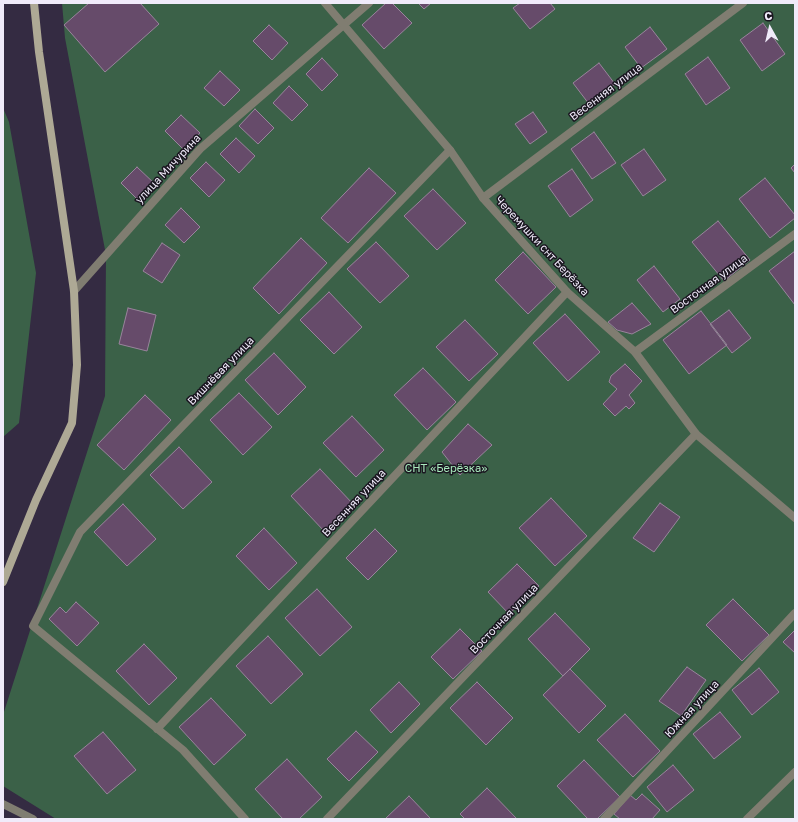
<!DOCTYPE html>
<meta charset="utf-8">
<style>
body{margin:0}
#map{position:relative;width:798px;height:822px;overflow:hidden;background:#342b42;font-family:"Golos Text",sans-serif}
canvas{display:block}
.frame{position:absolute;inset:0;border:4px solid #f0ebfa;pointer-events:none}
.north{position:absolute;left:750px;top:8px;width:40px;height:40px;-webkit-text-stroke:3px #1a1620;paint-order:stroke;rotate:352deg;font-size:11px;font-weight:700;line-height:16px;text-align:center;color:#f0ebfa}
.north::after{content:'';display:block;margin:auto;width:14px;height:18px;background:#f0ebfa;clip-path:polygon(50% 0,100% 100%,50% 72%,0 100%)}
</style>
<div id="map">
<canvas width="798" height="822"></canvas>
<div class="frame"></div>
<div class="north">С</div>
</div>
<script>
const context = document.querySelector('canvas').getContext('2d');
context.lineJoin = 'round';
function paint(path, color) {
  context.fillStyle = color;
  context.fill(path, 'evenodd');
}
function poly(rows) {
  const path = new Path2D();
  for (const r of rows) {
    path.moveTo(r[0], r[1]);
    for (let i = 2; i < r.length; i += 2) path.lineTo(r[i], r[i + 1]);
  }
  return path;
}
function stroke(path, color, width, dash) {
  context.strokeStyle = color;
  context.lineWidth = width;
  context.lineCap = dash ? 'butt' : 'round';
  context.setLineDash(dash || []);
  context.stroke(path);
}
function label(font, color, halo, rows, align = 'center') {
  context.font = font + ' "Golos Text",sans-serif';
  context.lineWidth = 3;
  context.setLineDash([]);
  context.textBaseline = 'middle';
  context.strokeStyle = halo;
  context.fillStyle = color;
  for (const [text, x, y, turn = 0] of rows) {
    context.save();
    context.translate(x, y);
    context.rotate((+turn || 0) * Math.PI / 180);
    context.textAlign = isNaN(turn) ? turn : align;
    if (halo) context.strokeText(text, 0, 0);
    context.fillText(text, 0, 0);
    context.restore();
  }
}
paint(poly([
 [62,3,795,3,795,819,56,819,3,786,3,715,105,396,106,255,65,38],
 [3,108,9,122,36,273,19,423,3,437]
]), '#3b6148');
const building = poly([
 [89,3,140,3,159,24,105,72,64,25,89,3],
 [386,3,392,3,412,23,384,49,362,25,386,3],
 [418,3,431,3,424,9,418,3],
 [520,3,550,3,555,9,530,29,513,8,520,3],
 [763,23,785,54,762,71,740,40,763,23],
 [269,25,288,43,272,60,253,41,269,25],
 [650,27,667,49,641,68,625,47,650,27],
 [708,57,730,88,706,105,685,74,708,57],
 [322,58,338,75,322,91,306,74,322,58],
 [599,63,615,84,589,104,573,83,599,63],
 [220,71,240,90,224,106,204,88,220,71],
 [289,86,308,105,292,121,273,103,289,86],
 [255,109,274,128,258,144,239,126,255,109],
 [533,112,547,132,530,144,515,124,533,112],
 [181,115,200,133,184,150,165,131,181,115],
 [594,132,616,163,592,179,571,149,594,132],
 [236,138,255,156,239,173,220,154,236,138],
 [644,149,666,180,643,196,621,165,644,149],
 [206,162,225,180,209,197,190,178,206,162],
 [795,164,795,173,791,168,795,164],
 [137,167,156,185,140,202,121,183,137,167],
 [369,168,396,193,348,243,321,218,369,168],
 [572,169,593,200,570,217,548,186,572,169],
 [765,178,795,215,795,218,770,238,739,199,765,178],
 [433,189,466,223,437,250,404,216,433,189],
 [181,208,200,227,184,243,165,225,181,208],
 [718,221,750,260,724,281,692,242,718,221],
 [301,238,327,263,279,314,253,288,301,238],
 [376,242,409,276,380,303,347,269,376,242],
 [162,243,180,255,162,283,143,271,162,243],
 [795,251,795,305,769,271,795,251],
 [523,252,556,287,528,314,495,280,523,252],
 [654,266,680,299,663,312,637,280,654,266],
 [329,292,362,327,334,354,300,320,329,292],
 [632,303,651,324,632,334,617,330,608,322,632,303],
 [128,308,156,315,147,351,119,344,128,308],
 [729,310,751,338,732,353,710,324,729,310],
 [701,311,727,345,689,374,663,340,701,311],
 [565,314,600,352,568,381,533,343,565,314],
 [465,320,498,354,469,381,436,347,465,320],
 [274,353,306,387,278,415,245,380,274,353],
 [625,364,642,381,629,395,635,403,629,409,626,406,615,416,603,404,617,389,609,382,611,376,625,364],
 [423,368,456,402,427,430,394,395,423,368],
 [239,393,272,427,243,455,210,420,239,393],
 [145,395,171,420,124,470,97,445,145,395],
 [352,416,384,450,356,477,323,443,352,416],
 [468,424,492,445,460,475,442,452,468,424],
 [179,447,212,482,183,509,150,475,179,447],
 [320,469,353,504,324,531,291,496,320,469],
 [551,498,587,536,555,566,519,528,551,498],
 [660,503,680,517,654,552,633,538,660,503],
 [123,504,156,539,127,566,94,532,123,504],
 [264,528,297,563,269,590,236,556,264,528],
 [375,529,397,551,368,580,346,558,375,529],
 [517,564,539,586,509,614,488,592,517,564],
 [317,589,352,627,320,656,285,618,317,589],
 [733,599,769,635,742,661,706,625,733,599],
 [76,602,99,623,77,646,49,619,60,607,66,613,76,602],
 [555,613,590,649,563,676,528,639,555,613],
 [460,629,482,651,453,679,431,657,460,629],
 [795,630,795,653,783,642,795,630],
 [268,636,303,674,271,704,236,666,268,636],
 [144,644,177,678,149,705,116,671,144,644],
 [687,667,706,680,681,716,659,701,687,667],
 [759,668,779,692,752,715,732,690,759,668],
 [570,669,606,706,579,733,543,695,570,669],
 [399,682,420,704,391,733,370,710,399,682],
 [477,682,513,718,486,745,450,708,477,682],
 [211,698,246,735,214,765,179,727,211,698],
 [720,712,741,737,714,759,693,734,720,712],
 [625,714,660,751,633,777,597,740,625,714],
 [356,731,378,752,349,781,327,759,356,731],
 [103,732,136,770,107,794,74,756,103,732],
 [287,759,322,797,299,819,283,819,255,789,287,759],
 [584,760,620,797,597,819,588,819,557,786,584,760],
 [673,765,694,790,667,812,647,787,673,765],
 [487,788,517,819,465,819,460,814,487,788],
 [642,794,660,810,652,819,620,819,614,814,630,795,636,800,642,794],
 [409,796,431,819,385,819,409,796]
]);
paint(building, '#664b6a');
stroke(building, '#99849c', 1);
stroke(poly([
 [483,198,743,3],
 [74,291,200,149,369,3],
 [635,352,795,234],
 [157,729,567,292],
 [245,819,183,750,33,626,80,532,450,150],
 [327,819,696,434],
 [747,819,795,772]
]), '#807d71', 8);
stroke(poly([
 [325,3,450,150,483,198,567,292,635,352,696,434,795,518],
 [3,804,33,819],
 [604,819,795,613]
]), '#807d71', 8);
stroke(poly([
 [3,582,36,500,72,423,77,365,74,291,39,52,34,3]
]), '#aea995', 8);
label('11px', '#f0ebfa', '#1a1620', [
 ["Весенняя улица",606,92,-37],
 ["улица Мичурина",168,169,-47],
 ["Черемушки снт Берёзка",542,246,47],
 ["Восточная улица",709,284,-36],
 ["Вишнёвая улица",221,371,-46],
 ["Весенняя улица",354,503,-47],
 ["Восточная улица",504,619,-46],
 ["Южная улица",692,709,-47]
]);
label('11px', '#a8e9bc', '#1a1620', [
 ["СНТ «Берёзка»",446,469]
]);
</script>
